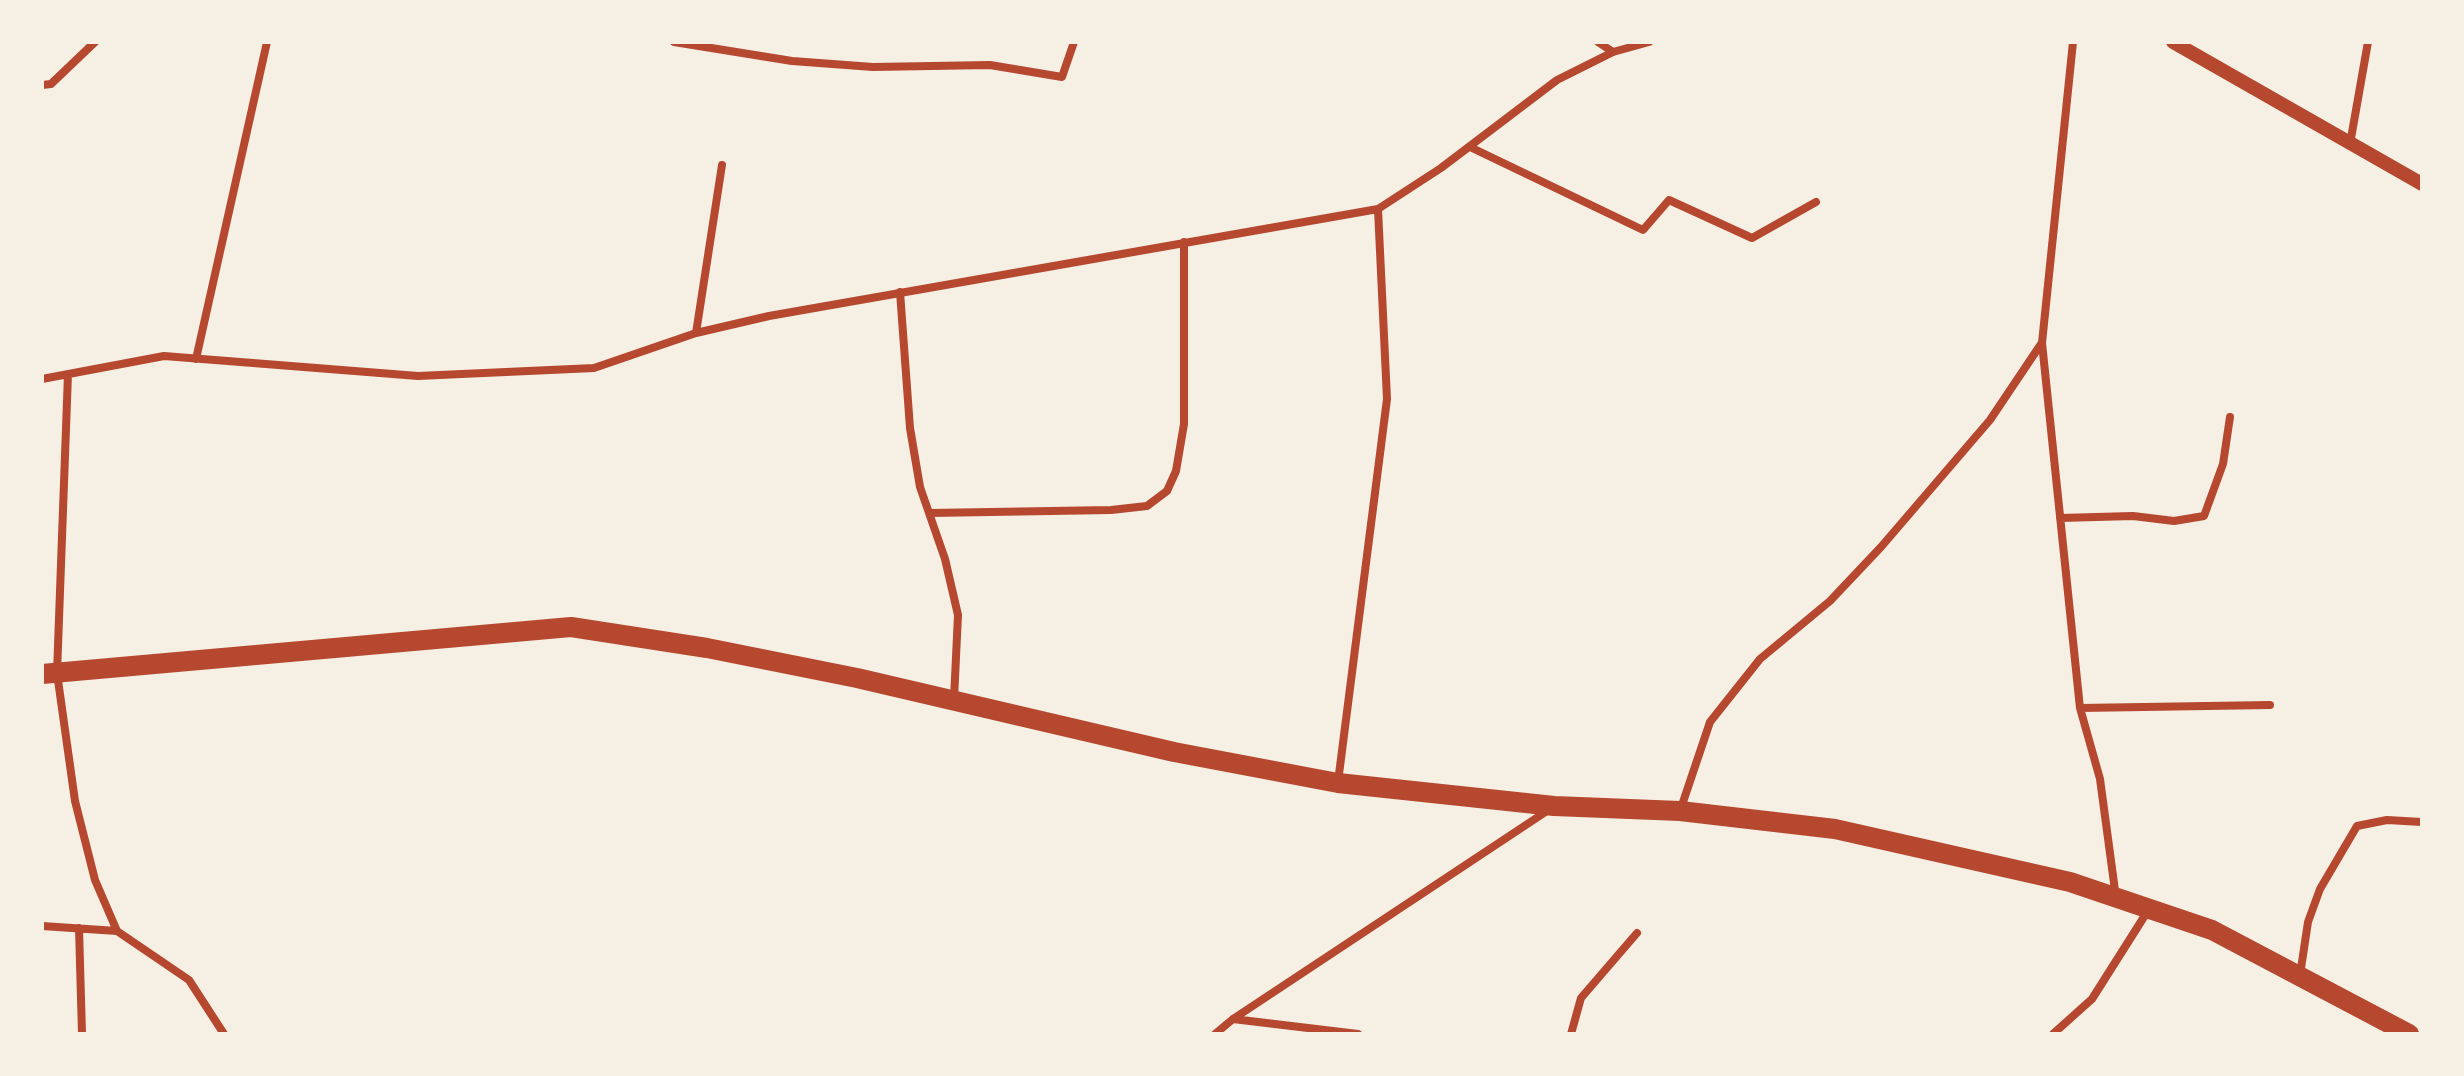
<!DOCTYPE html>
<style>
body{margin:0}
#map{position:relative;width:2464px;height:1076px;overflow:hidden;background:#f6efe4;font-family:"PT Sans",sans-serif}
canvas{display:block}
.frame{position:absolute;inset:0;border:44px solid #f6efe4;pointer-events:none}
</style>
<div id="map">
<canvas width="2464" height="1076"></canvas>
<div class="frame"></div>
</div>
<script>
const context = document.querySelector('canvas').getContext('2d');
context.lineJoin = 'round';
function poly(rows) {
  const path = new Path2D();
  for (const r of rows) {
    path.moveTo(r[0], r[1]);
    for (let i = 2; i < r.length; i += 2) path.lineTo(r[i], r[i + 1]);
  }
  return path;
}
function stroke(path, color, width, dash) {
  context.strokeStyle = color;
  context.lineWidth = width;
  context.lineCap = dash ? 'butt' : 'round';
  context.setLineDash(dash || []);
  context.stroke(path);
}
stroke(poly([
 [674,42,792,61,873,67,990,65,1062,77,1074,42],
 [1598,42,1613,52],
 [2073,42,2042,343,2080,708,2100,779,2116,898],
 [42,85,51,84,95,42],
 [2350,144,2368,42],
 [1470,147,1643,230,1669,200,1752,238,1816,202],
 [900,292,910,428,920,487,945,559,958,615,954,699],
 [696,333,722,165],
 [196,359,267,42],
 [68,374,57,673,75,801,95,880,117,931,189,980,224,1034],
 [42,379,164,356,418,376,594,368,696,333,769,316,1378,209,1441,168,1557,80,1613,52,1649,42],
 [930,513,1111,510,1147,506,1167,491,1176,471,1184,424,1184,242],
 [2060,518,2133,516,2174,521,2204,516,2223,464,2230,417],
 [2080,708,2270,705],
 [1338,782,1387,399,1378,209],
 [1680,811,1710,722,1760,659,1830,601,1881,547,1990,420,2041,344],
 [42,926,117,931],
 [79,928,82,1034],
 [2300,975,2308,922,2320,889,2357,826,2387,820,2422,822],
 [1233,1019,1358,1034],
 [1215,1034,1233,1019,1550,809],
 [1571,1034,1581,998,1637,933],
 [2053,1034,2092,999,2149,909]
]), '#b5482f', 8);
stroke(poly([
 [2173,42,2422,184]
]), '#b5482f', 14);
stroke(poly([
 [42,674,571,627,707,648,857,678,1174,752,1338,783,1554,806,1680,811,1835,829,2070,882,2212,930,2409,1034]
]), '#b5482f', 20);
</script>
